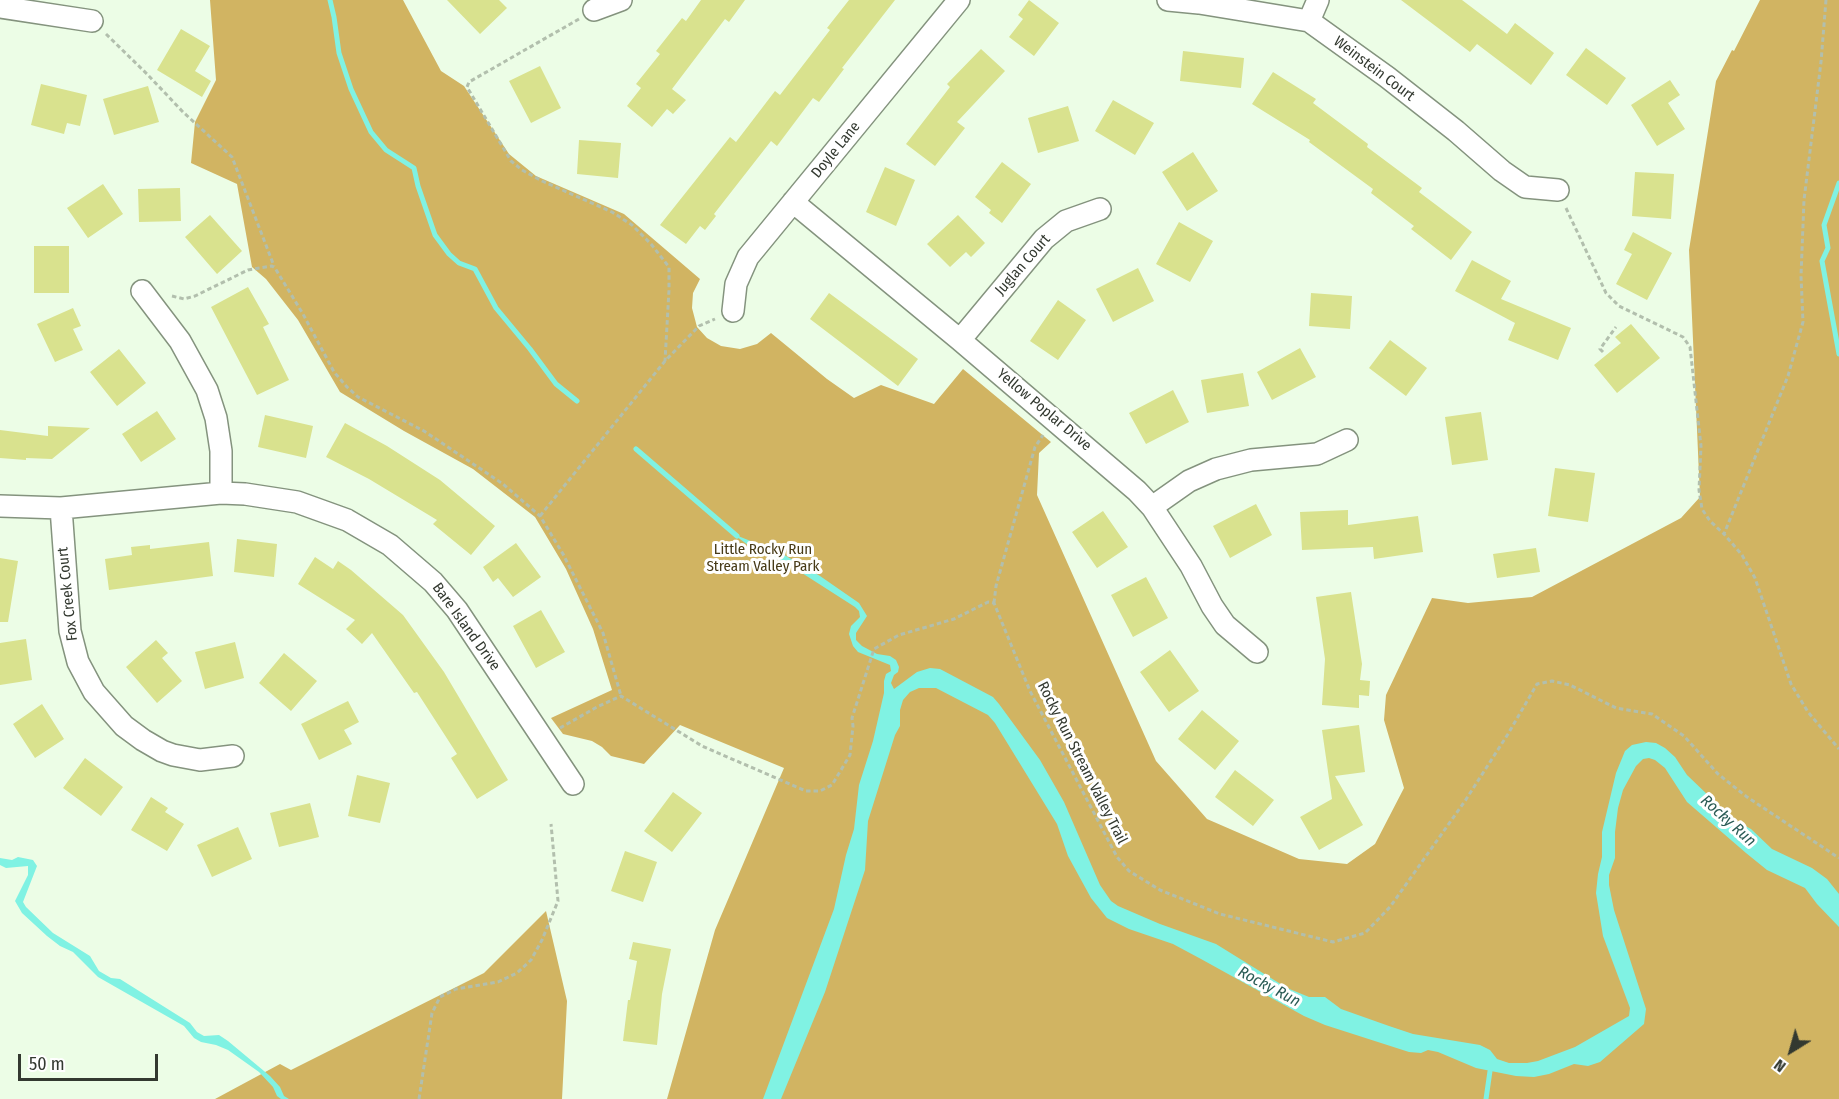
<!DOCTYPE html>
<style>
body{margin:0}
#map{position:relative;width:1839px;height:1099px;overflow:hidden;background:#ecfde6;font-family:"Fira Sans Condensed",sans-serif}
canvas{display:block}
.north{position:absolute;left:1761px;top:1021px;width:60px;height:60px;-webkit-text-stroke:4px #fff;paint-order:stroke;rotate:217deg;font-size:16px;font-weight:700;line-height:24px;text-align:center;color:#333930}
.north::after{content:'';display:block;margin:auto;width:21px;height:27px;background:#333930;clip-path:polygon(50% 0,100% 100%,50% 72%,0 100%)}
.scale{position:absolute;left:18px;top:1054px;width:140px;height:27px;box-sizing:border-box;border:3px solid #333930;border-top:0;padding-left:8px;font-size:18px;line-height:21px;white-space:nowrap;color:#333930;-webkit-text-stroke:4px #fff;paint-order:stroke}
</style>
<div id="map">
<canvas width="1839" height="1099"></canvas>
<div class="north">N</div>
<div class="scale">50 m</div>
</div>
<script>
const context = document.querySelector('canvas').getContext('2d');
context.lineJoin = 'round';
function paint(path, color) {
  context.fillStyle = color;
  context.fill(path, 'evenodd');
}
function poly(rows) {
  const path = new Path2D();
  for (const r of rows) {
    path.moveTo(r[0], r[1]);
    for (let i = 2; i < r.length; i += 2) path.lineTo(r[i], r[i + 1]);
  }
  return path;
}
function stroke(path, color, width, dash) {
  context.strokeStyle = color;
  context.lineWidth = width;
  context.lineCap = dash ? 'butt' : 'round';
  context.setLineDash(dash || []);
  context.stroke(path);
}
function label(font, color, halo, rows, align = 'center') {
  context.font = font + ' "Fira Sans Condensed",sans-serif';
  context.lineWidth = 6;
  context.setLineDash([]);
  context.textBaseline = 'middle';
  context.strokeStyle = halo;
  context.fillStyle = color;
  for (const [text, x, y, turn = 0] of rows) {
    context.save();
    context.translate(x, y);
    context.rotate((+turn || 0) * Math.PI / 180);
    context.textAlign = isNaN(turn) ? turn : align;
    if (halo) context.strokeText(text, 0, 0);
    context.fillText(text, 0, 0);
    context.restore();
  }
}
paint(poly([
 [210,0,403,0,441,71,464,86,509,154,536,176,624,214,700,279,693,293,692,308,697,327,707,338,721,346,740,349,757,344,771,333,827,379,854,398,881,385,934,404,963,369,1051,442,1039,453,1037,495,1156,761,1207,819,1299,859,1347,864,1375,844,1404,788,1384,720,1386,695,1432,598,1468,603,1532,597,1681,518,1700,497,1689,250,1716,81,1732,50,1734,51,1760,0,1839,0,1839,1099,667,1099,715,930,784,768,680,725,644,764,611,756,602,747,592,741,563,734,551,718,612,690,593,629,566,569,535,517,473,469,404,431,340,392,298,320,266,279,252,267,237,184,191,163,195,122,216,80],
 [546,911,567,1001,562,1099,215,1099,280,1064,291,1070,484,973]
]), '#d1b462');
paint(poly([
 [733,534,781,553,820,576,859,603,867,616,856,633,856,640,862,646,877,654,890,656,896,660,899,667,898,672,894,675,891,683,894,689,917,672,930,668,940,669,993,697,999,704,1040,760,1064,802,1100,885,1111,901,1118,906,1160,924,1216,944,1287,988,1309,997,1325,997,1341,1009,1389,1026,1413,1034,1480,1045,1490,1050,1497,1059,1509,1063,1527,1063,1538,1061,1575,1047,1629,1016,1630,1008,1603,936,1596,893,1598,874,1602,857,1602,832,1616,773,1625,751,1632,745,1646,742,1656,743,1665,748,1675,757,1687,775,1734,820,1751,829,1772,849,1812,868,1827,879,1839,894,1839,927,1817,904,1805,888,1767,870,1746,853,1687,802,1665,768,1655,760,1649,758,1643,759,1636,766,1623,790,1618,808,1615,832,1615,858,1609,875,1609,885,1614,910,1646,1009,1644,1024,1600,1062,1588,1066,1574,1064,1549,1074,1534,1077,1516,1076,1476,1068,1438,1052,1428,1050,1421,1053,1409,1052,1325,1025,1304,1016,1201,959,1173,944,1129,929,1107,918,1091,898,1068,856,1057,824,995,723,988,715,936,688,919,688,910,692,903,700,900,710,900,726,895,735,868,821,865,870,825,992,781,1099,763,1099,834,909,846,855,854,829,859,785,873,741,884,693,884,681,886,674,891,671,890,665,858,652,853,646,849,634,851,626,860,617,859,611,855,607,791,566,748,545],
 [18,857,33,860,37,866,23,902,26,907,53,933,90,956,99,971,111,978,120,979,190,1023,197,1032,204,1036,219,1035,228,1041,270,1076,280,1087,284,1096,289,1099,281,1099,277,1096,273,1087,259,1072,228,1050,216,1045,201,1042,194,1038,184,1026,98,977,73,952,60,946,47,936,22,913,15,901,28,875,28,866,6,868,0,865,0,858,12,860]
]), '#80f2e3');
stroke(poly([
 [330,0,334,17,339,53,351,89,371,132,386,150,414,168,418,186,435,235,449,254,459,263,475,269,496,308,530,349,556,384,577,401],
 [1839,183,1824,225,1828,248,1822,261,1839,354],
 [636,449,737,536],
 [1486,1099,1490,1071]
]), '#80f2e3', 5);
paint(poly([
 [447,0,499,0,507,8,480,34],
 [701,0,745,0,729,22,725,19,672,89,686,100,673,114,667,109,652,127,627,106,641,88,636,84,660,54,656,51,682,18,686,21],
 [849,0,895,0,842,68,844,69,819,102,813,98,777,146,771,141,714,214,716,216,705,230,700,226,686,244,660,225,730,137,736,142,775,91,780,95,830,30,827,28],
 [1029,0,1059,23,1034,56,1009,37,1023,19,1018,15],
 [1401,0,1462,0,1507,34,1515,23,1554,53,1531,85,1477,44,1470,52],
 [181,29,210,46,195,71,211,81,202,97,157,70],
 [1586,48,1626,78,1607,105,1566,75],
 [981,49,1005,71,957,122,965,128,935,166,906,144,950,87,947,84],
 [1183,51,1244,58,1241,88,1180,81],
 [540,66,561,108,531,123,509,81],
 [1273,72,1316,99,1313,103,1368,144,1367,147,1422,188,1419,192,1472,232,1451,260,1411,229,1414,226,1371,193,1373,189,1309,142,1310,140,1252,104],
 [1670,80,1680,95,1668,103,1685,129,1657,146,1631,105],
 [41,84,87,95,80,126,67,123,64,134,31,125],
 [148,86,159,122,114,135,103,99],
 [1113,100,1154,123,1135,155,1095,131],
 [1068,106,1079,141,1038,153,1028,118],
 [579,140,621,143,618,178,577,174],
 [1193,152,1218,191,1187,211,1162,172],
 [1002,162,1031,184,1002,223,989,213,991,210,975,197],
 [885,167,915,180,896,226,866,212],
 [1635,172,1674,174,1671,219,1632,216],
 [103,184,123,214,88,238,67,208],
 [180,188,181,221,139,222,138,189],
 [210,215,242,251,217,274,185,237],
 [958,215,985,243,971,257,966,252,950,267,927,244],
 [1179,222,1213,241,1190,282,1156,264],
 [1633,232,1672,253,1647,300,1616,284,1632,254,1624,250],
 [34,246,69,246,69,293,34,293],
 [1472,260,1511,281,1501,299,1571,328,1558,360,1508,340,1515,323,1455,291],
 [1138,268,1154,301,1113,322,1096,289],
 [248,287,269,324,263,327,289,380,257,395,211,307],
 [829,293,918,359,898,386,810,319],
 [1311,293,1352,296,1350,329,1309,326],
 [1058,300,1086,320,1058,360,1030,341],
 [73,308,81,326,73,329,83,350,55,362,37,324],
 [1631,324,1660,358,1617,393,1594,365,1621,343,1615,337],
 [1390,340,1427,368,1406,396,1369,368],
 [1300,348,1316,377,1272,400,1257,372],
 [119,349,146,383,117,406,90,372],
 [1243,373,1249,406,1207,413,1201,380],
 [1173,390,1189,422,1146,444,1129,413],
 [157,411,176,439,141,462,122,434],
 [1481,412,1488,460,1452,465,1445,417],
 [265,415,313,426,306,458,258,447],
 [345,423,387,446,440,480,495,526,471,555,433,524,437,520,369,479,326,457],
 [48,426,90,428,52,459,26,458,26,460,0,458,0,430,48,436],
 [1555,468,1595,473,1588,522,1548,516],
 [1256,504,1272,535,1230,558,1213,526],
 [1348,510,1348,525,1418,516,1423,552,1374,559,1373,547,1302,550,1300,512],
 [1103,511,1128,547,1097,568,1072,532],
 [237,539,277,544,274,577,234,572],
 [209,542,213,576,109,590,105,559,132,555,131,547,150,545,150,549],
 [516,543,541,577,513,597,498,578,493,582,483,567],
 [1536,548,1540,572,1497,578,1493,554],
 [315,557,333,569,338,561,351,570,403,615,444,672,508,780,477,799,451,758,457,754,417,692,414,693,372,633,362,644,346,629,355,620,298,584],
 [0,558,18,561,8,622,0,622],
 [1146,577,1168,618,1133,637,1111,595],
 [1351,592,1362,664,1360,680,1370,681,1369,696,1359,695,1359,708,1322,705,1325,659,1316,597],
 [541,610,565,652,536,668,513,626],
 [26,639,32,680,0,685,0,643],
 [156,640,168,653,162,658,182,681,157,703,126,667],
 [235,642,244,678,205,689,195,652],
 [1170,650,1199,691,1169,712,1140,672],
 [284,653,317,681,291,711,259,683],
 [348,701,359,722,344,730,352,744,319,760,301,724],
 [42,704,64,739,35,758,13,724],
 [1202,710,1239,741,1215,770,1178,739],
 [1359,725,1365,772,1335,776,1363,825,1319,850,1300,817,1332,799,1322,730],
 [85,758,123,787,101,816,63,788],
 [1235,770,1274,800,1253,826,1215,797],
 [357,775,390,783,380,823,348,816],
 [673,792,702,813,672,852,644,831],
 [151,797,168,808,165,812,184,824,167,851,131,830],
 [310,803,319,837,279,847,270,813],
 [238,827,252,859,212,877,197,845],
 [625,851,657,862,643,902,611,891],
 [633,942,671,949,662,994,657,1045,623,1041,628,1000,630,1000,637,961,629,959]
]), '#d9e28e');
const street = poly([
 [1168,0,1199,3,1309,21,1387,77,1456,131,1502,171,1525,187,1558,190],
 [0,7,92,21],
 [594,10,621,0],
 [1309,21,1318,0],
 [793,202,960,340,1137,491,1152,507,1191,566,1212,606,1225,625,1257,652],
 [142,291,180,341,207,390,216,418,221,451,221,493],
 [733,311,736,284,748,257,959,0],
 [960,340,1044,239,1066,221,1100,209],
 [0,506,61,508,221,493,245,494,297,502,347,520,390,545,433,582,457,610,573,784],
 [1152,507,1189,481,1216,469,1251,460,1317,454,1347,440],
 [61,508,70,631,78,662,94,692,124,726,143,740,162,751,173,755,200,760,233,756]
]);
stroke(street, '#84937e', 24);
stroke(poly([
 [1826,0,1821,62,1804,200,1801,276,1803,322,1788,376,1724,534,1742,555,1755,578,1791,684,1808,712,1839,749],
 [579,19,469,82,467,87,511,161,522,170,542,181,612,212,632,225,651,244,669,267,669,290,665,361],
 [106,34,147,74,183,112,232,157,274,266],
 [1566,208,1606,293,1619,306,1683,337,1690,347,1701,446,1699,490,1702,509,1710,521,1724,534],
 [172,296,184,299,195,296,248,270,272,266,275,268,303,314,334,372,347,387,358,397,424,431,503,484,540,516,563,554,603,633,621,696],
 [1603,352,1600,349,1616,327],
 [540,516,665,361,699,326,715,319],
 [994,603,996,586,1035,447,1043,435],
 [560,728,597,707,621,696,702,746,806,791,820,791,832,785,850,755,853,726,852,718,874,649,899,635,954,619,988,602,994,603,1030,691,1117,857,1129,871,1160,890,1220,914,1333,942,1365,933,1390,907,1465,801,1508,734,1537,684,1552,681,1570,685,1616,708,1652,714,1684,736,1718,774,1747,797,1839,858],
 [419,1099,432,1013,440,997,456,989,498,982,517,973,531,960,542,940,558,901,551,824]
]), '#b2bfad', 3, [4.5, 3]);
stroke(street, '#fff', 21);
label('15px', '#333930', '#fff', [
 ["Weinstein Court",1374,69,37],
 ["Doyle Lane",836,150,-51],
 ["Juglan Court",1023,265,-49],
 ["Yellow Poplar Drive",1044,410,40],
 ["Fox Creek Court",68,594,-96],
 ["Bare Island Drive",466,627,54],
 ["Rocky Run Stream Valley Trail",1082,763,63]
]);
label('15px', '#473a17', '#fff', [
 ["Little Rocky Run",763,550],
 ["Stream Valley Park",763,567]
]);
label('italic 16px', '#2b5c56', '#fff', [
 ["Rocky Run",1728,821,42],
 ["Rocky Run",1269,987,28]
]);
</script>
